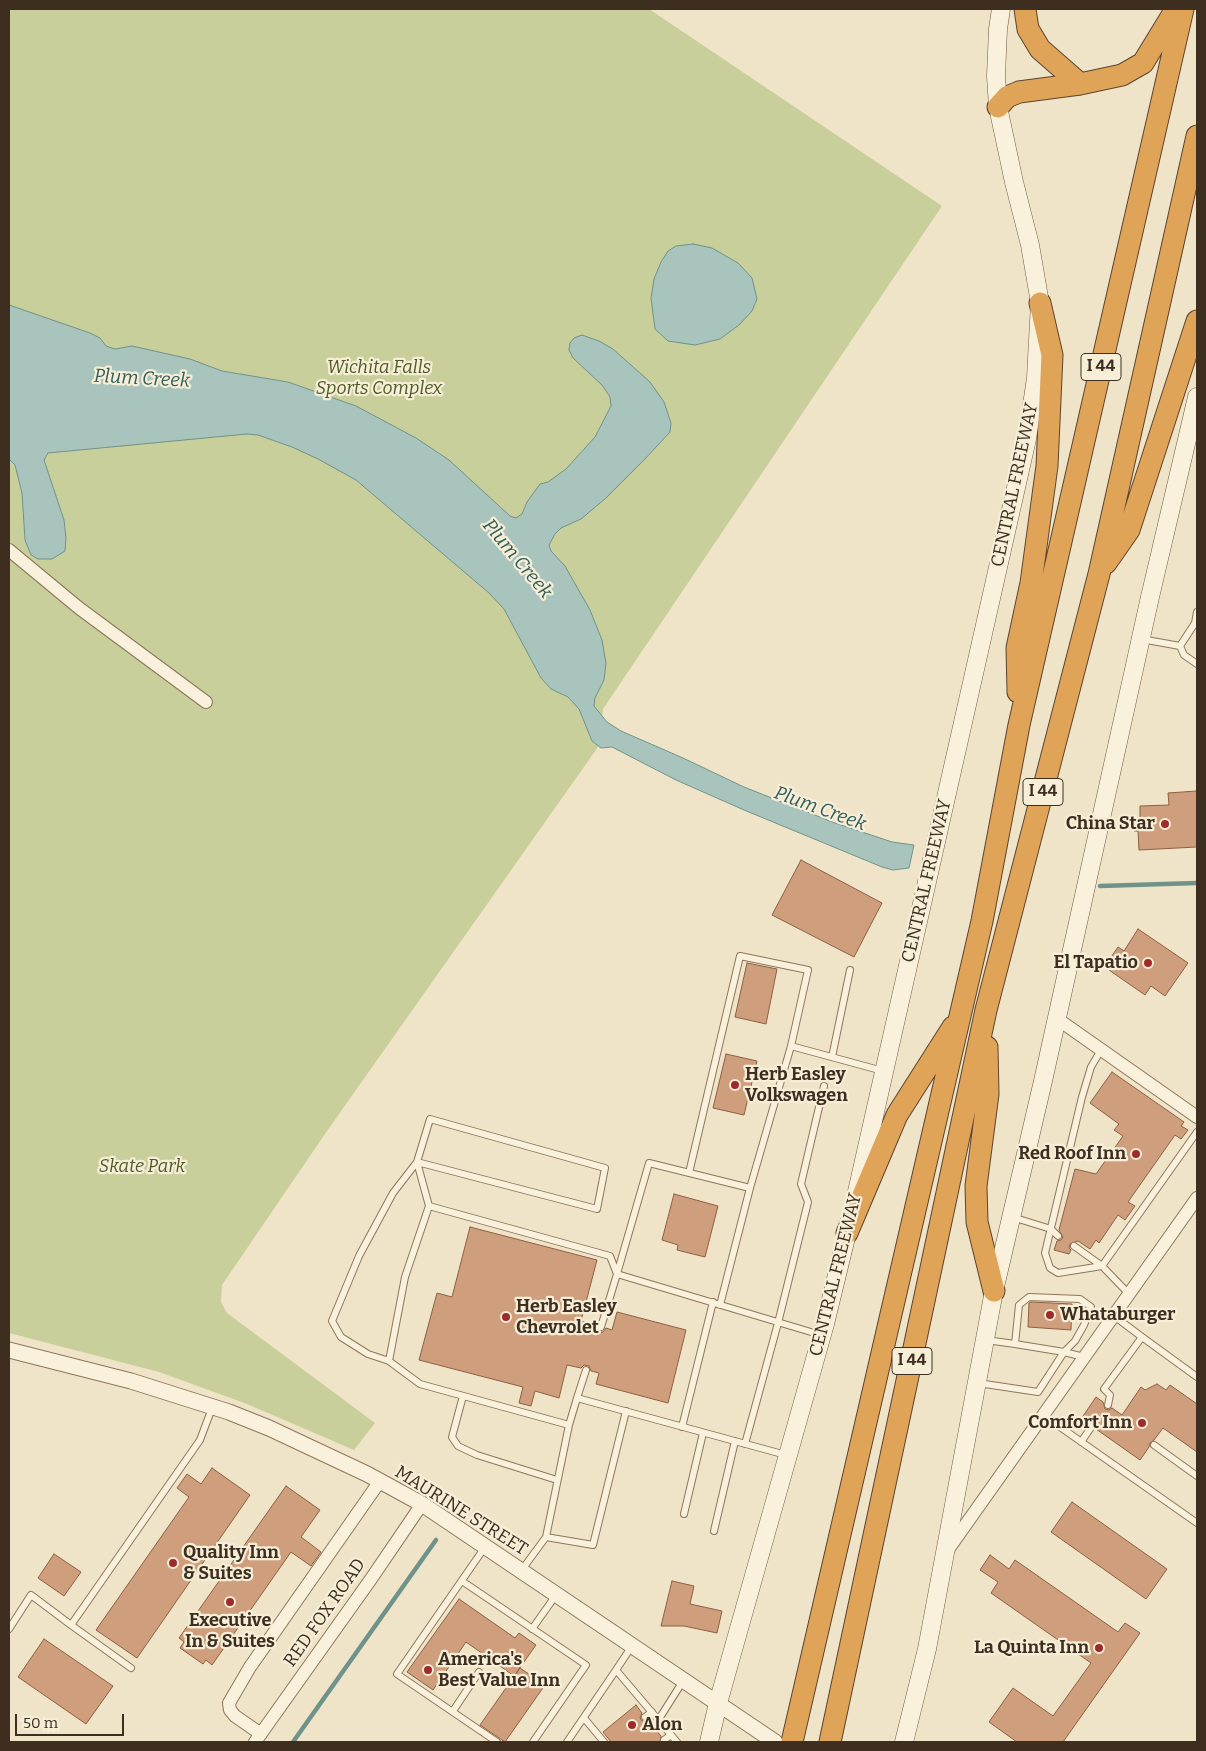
<!DOCTYPE html>
<style>
body{margin:0}
#map{position:relative;width:1206px;height:1751px;overflow:hidden;background:#f0e4c8;font-family:Bitter,serif}
canvas{display:block}
.frame{position:absolute;inset:0;border:10px solid #3d2e20;pointer-events:none}
.scale{position:absolute;left:15px;top:1714px;width:109px;height:22px;box-sizing:border-box;border:2px solid #3d2e20;border-top:0;padding-left:6px;font-size:15px;line-height:18px;white-space:nowrap;color:#3d2e20;-webkit-text-stroke:4px #f7eed8;paint-order:stroke}
</style>
<div id="map">
<canvas width="1206" height="1751"></canvas>
<div class="frame"></div>
<div class="scale">50 m</div>
</div>
<script>
const context = document.querySelector('canvas').getContext('2d');
context.lineJoin = 'round';
function paint(path, color) {
  context.fillStyle = color;
  context.fill(path, 'evenodd');
}
function poly(rows) {
  const path = new Path2D();
  for (const r of rows) {
    path.moveTo(r[0], r[1]);
    for (let i = 2; i < r.length; i += 2) path.lineTo(r[i], r[i + 1]);
  }
  return path;
}
function stroke(path, color, width, dash) {
  context.strokeStyle = color;
  context.lineWidth = width;
  context.lineCap = dash ? 'butt' : 'round';
  context.setLineDash(dash || []);
  context.stroke(path);
}
function label(font, color, halo, rows, align = 'center') {
  context.font = font + ' Bitter,serif';
  context.lineWidth = 4.5;
  context.setLineDash([]);
  context.textBaseline = 'middle';
  context.strokeStyle = halo;
  context.fillStyle = color;
  for (const [text, x, y, turn = 0] of rows) {
    context.save();
    context.translate(x, y);
    context.rotate((+turn || 0) * Math.PI / 180);
    context.textAlign = isNaN(turn) ? turn : align;
    if (halo) context.strokeText(text, 0, 0);
    context.fillText(text, 0, 0);
    context.restore();
  }
}
paint(poly([
 [9,9,649,9,942,206,603,709,598,747,327,1131,222,1285,221,1302,227,1313,375,1423,354,1450,247,1404,159,1372,9,1333]
]), '#c9cf9b');
const water = poly([
 [693,244,712,248,738,263,752,278,757,299,752,311,739,325,720,339,695,345,668,341,655,329,651,298,654,279,661,262,668,251,676,246,693,244],
 [9,305,90,333,100,338,106,346,115,349,132,346,190,359,222,371,288,382,356,406,416,438,449,460,510,516,516,518,522,514,527,502,540,484,548,482,566,469,595,437,611,406,610,397,602,385,573,358,569,350,570,343,574,338,582,335,599,341,613,349,650,382,664,402,671,423,670,432,645,459,606,498,581,519,561,528,555,534,549,545,551,551,565,566,590,610,602,640,606,663,604,680,595,698,594,706,607,722,621,731,683,758,744,787,835,823,892,842,914,845,909,868,893,870,882,867,744,810,676,780,612,747,601,748,592,741,579,709,568,697,551,689,541,678,504,609,489,593,356,480,318,459,292,447,258,435,247,434,48,453,44,460,64,520,66,538,65,551,52,559,38,559,31,555,25,540,22,493,15,465,9,459,9,305]
]);
paint(water, '#a9c4bc');
stroke(water, '#6f938a', 1);
stroke(poly([
 [1100,886,1197,883],
 [293,1742,436,1540]
]), '#6f938a', 4.5);
const building = poly([
 [1197,791,1197,847,1139,850,1138,831,1134,831,1133,818,1140,818,1140,806,1169,805,1168,793,1197,791],
 [801,860,882,903,854,957,772,915,801,860],
 [1138,929,1188,963,1165,996,1151,986,1145,995,1109,970,1112,966,1107,963,1118,947,1124,951,1138,929],
 [747,963,777,969,766,1024,735,1017,747,963],
 [726,1054,757,1061,744,1115,713,1108,726,1054],
 [1112,1072,1184,1122,1181,1126,1188,1130,1181,1139,1175,1135,1128,1202,1135,1206,1125,1220,1118,1215,1099,1243,1096,1240,1090,1249,1078,1241,1070,1244,1069,1248,1071,1250,1069,1254,1054,1250,1057,1241,1061,1240,1063,1237,1059,1230,1075,1169,1096,1174,1123,1136,1114,1130,1119,1124,1090,1103,1112,1072],
 [674,1194,718,1206,705,1257,677,1250,678,1245,662,1240,674,1194],
 [470,1227,597,1260,581,1321,596,1325,596,1329,599,1332,603,1332,606,1328,612,1330,617,1312,686,1330,668,1403,596,1384,599,1373,591,1371,589,1366,584,1365,581,1368,567,1365,559,1398,535,1391,531,1406,519,1403,523,1387,419,1360,437,1293,452,1297,470,1227],
 [1031,1302,1072,1304,1071,1330,1028,1327,1029,1303,1031,1302],
 [1157,1384,1166,1390,1170,1385,1197,1404,1197,1452,1163,1428,1154,1440,1150,1443,1149,1447,1140,1460,1096,1429,1097,1426,1095,1422,1092,1421,1088,1424,1081,1419,1096,1397,1103,1402,1105,1409,1109,1410,1112,1408,1122,1415,1141,1387,1145,1390,1157,1384],
 [212,1468,250,1495,137,1658,96,1630,189,1497,177,1488,187,1474,201,1484,212,1468],
 [286,1486,320,1510,301,1537,321,1552,311,1566,291,1552,212,1665,206,1660,203,1664,180,1648,184,1642,179,1638,286,1486],
 [1072,1502,1167,1569,1146,1599,1051,1532,1072,1502],
 [54,1554,81,1572,64,1596,38,1578,54,1554],
 [990,1555,1009,1569,1015,1560,1118,1632,1125,1623,1140,1633,1063,1742,1017,1742,989,1722,1013,1688,1053,1716,1091,1663,991,1593,998,1582,980,1570,990,1555],
 [672,1581,694,1586,690,1604,722,1611,717,1633,684,1626,661,1626,672,1581],
 [459,1599,515,1638,519,1633,536,1645,514,1676,466,1642,433,1690,407,1672,459,1599],
 [44,1639,113,1686,86,1724,18,1677,44,1639],
 [520,1668,545,1685,505,1742,480,1725,520,1668],
 [636,1705,642,1713,640,1717,641,1720,645,1722,648,1721,661,1736,660,1742,611,1742,603,1732,636,1705]
]);
paint(building, '#cf9f7d');
stroke(building, '#8d5f41', 1);
const service = poly([
 [1195,623,1197,612],
 [1141,639,1180,646],
 [1180,646,1195,623,1197,624],
 [1180,646,1184,655,1197,664],
 [1101,1050,1091,1067,1082,1097,1045,1253,1050,1268,1058,1273,1102,1266],
 [832,1057,850,970],
 [689,1173,740,956,808,970,791,1046,883,1071],
 [750,1188,791,1046],
 [1012,1217,1051,1229,1058,1236],
 [1074,1246,1102,1266],
 [617,1274,649,1163,750,1188,720,1305],
 [1129,1294,1102,1266,1197,1132],
 [1114,1316,1142,1337],
 [601,1327,617,1274,821,1335],
 [986,1340,1015,1344,1064,1352,1075,1341,1084,1325,1091,1307,1080,1299,1029,1297,1019,1305,1015,1344],
 [389,1361,368,1354,341,1337,332,1321,359,1256,393,1193,417,1162,430,1119,605,1168,597,1209,417,1162,429,1206],
 [978,1383,1038,1392,1064,1352,1084,1357],
 [463,1396,452,1437,458,1446,477,1455,557,1480],
 [577,1398,586,1370],
 [1108,1405,1110,1395,1104,1389,1142,1337,1197,1377],
 [1043,1415,1197,1523],
 [569,1425,420,1384,389,1361,405,1277,429,1206,610,1256,617,1274],
 [682,1427,713,1302],
 [1081,1442,1092,1426],
 [745,1444,778,1323,808,1202,801,1184,824,1086],
 [1154,1445,1197,1476],
 [684,1514,703,1433],
 [714,1531,735,1441],
 [546,1537,593,1545,626,1411],
 [485,1547,397,1674,497,1742],
 [521,1571,546,1537,569,1425,577,1398,786,1455],
 [462,1581,586,1665,533,1742],
 [71,1625,131,1668],
 [9,1629,31,1595,71,1625,200,1440,212,1408],
 [532,1629,556,1595],
 [632,1646,616,1670,677,1742],
 [453,1711,479,1672],
 [645,1717,652,1712],
 [584,1718,604,1742],
 [659,1719,683,1681],
 [664,1740,671,1735],
 [567,1742,616,1670]
]);
const minor = poly([
 [9,550,79,608,206,702],
 [1056,1018,1197,1117],
 [947,1551,1197,1198],
 [261,1734,235,1716,230,1710,229,1703,250,1667,380,1481],
 [255,1742,371,1579,422,1504]
]);
const tertiary = poly([
 [9,1350,131,1381,229,1412,269,1428,367,1474,422,1504,775,1742]
]);
const secondary = poly([
 [856,1196,1027,439,1036,378,1040,303,1030,245,1014,182,998,107,996,76,998,29,1001,9],
 [709,1742,718,1703,825,1324,850,1221],
 [904,1742,927,1649,994,1291,1043,1081,1150,597,1197,397]
]);
const motorway = poly([
 [1025,9,1028,29,1040,49,1080,84],
 [998,107,1007,97,1019,92,1080,84,1122,75,1143,63,1176,9],
 [1106,563,1129,530,1197,321],
 [1018,692,1017,648,1031,583,1047,466,1052,355,1040,303],
 [987,1047,988,1094,976,1186,977,1222,994,1291],
 [847,1233,897,1115,953,1027],
 [792,1742,982,921,1019,725,1183,9],
 [830,1742,986,1010,1099,574,1197,136]
]);
stroke(service, '#8d765c', 8);
stroke(minor, '#8d765c', 14);
stroke(tertiary, '#8d765c', 17);
stroke(secondary, '#6f573f', 19);
stroke(motorway, '#5b4430', 23);
stroke(service, '#faf1dc', 6);
stroke(minor, '#faf1dc', 12);
stroke(tertiary, '#faf1dc', 15);
stroke(secondary, '#faf1dc', 18);
stroke(motorway, '#e0a458', 21);
for (const [x, y, r, color] of [
 [1165,824,5,"#9e2a2b"],
 [1148,963,5,"#9e2a2b"],
 [735,1085,5,"#9e2a2b"],
 [1136,1154,5,"#9e2a2b"],
 [1050,1315,5,"#9e2a2b"],
 [506,1317,5,"#9e2a2b"],
 [1142,1423,5,"#9e2a2b"],
 [173,1563,5,"#9e2a2b"],
 [230,1602,5,"#9e2a2b"],
 [1099,1648,5,"#9e2a2b"],
 [428,1670,5,"#9e2a2b"],
 [632,1725,5,"#9e2a2b"]
]) {
  const dot = new Path2D();
  dot.arc(x, y, r, 0, 2 * Math.PI);
  context.fillStyle = color;
  context.fill(dot);
  stroke(dot, '#f7eed8', 2);
}
for (const [x, y, w] of [
 [1101,367,40],
 [1043,792,40],
 [912,1361,40]
]) {
  const box = new Path2D();
  box.roundRect(x - w / 2, y - 13.5, w, 27, 4);
  context.fillStyle = '#f7eed8';
  context.fill(box);
  stroke(box, '#3d2e20', 1);
}
label('bold 16px', '#3d2e20', null, [
 ["I 44",1101,367],
 ["I 44",1043,792],
 ["I 44",912,1361]
]);
label('italic 18px', '#4d5a26', '#f7eed8', [
 ["Wichita Falls",379,368],
 ["Sports Complex",379,389],
 ["Skate Park",142,1167]
]);
label('18px', '#3d2e20', '#f7eed8', [
 ["CENTRAL FREEWAY",1015,485,-78],
 ["CENTRAL FREEWAY",927,881,-77],
 ["CENTRAL FREEWAY",836,1275,-76],
 ["MAURINE STREET",461,1511,32],
 ["RED FOX ROAD",325,1613,-55]
]);
label('bold 18px', '#3d2e20', '#f7eed8', [
 ["China Star",1155,824,"right"],
 ["El Tapatio",1138,963,"right"],
 ["Herb Easley",745,1075],
 ["Volkswagen",745,1096],
 ["Red Roof Inn",1126,1154,"right"],
 ["Herb Easley",516,1307],
 ["Chevrolet",516,1328],
 ["Whataburger",1060,1315],
 ["Comfort Inn",1132,1423,"right"],
 ["Quality Inn",183,1553],
 ["& Suites",183,1574],
 ["Executive",230,1621,"center"],
 ["In & Suites",230,1642,"center"],
 ["La Quinta Inn",1089,1648,"right"],
 ["America's",438,1660],
 ["Best Value Inn",438,1681],
 ["Alon",642,1725]
], 'left');
label('italic 19px', '#2f5d5a', '#f7eed8', [
 ["Plum Creek",142,379,3],
 ["Plum Creek",517,559,50],
 ["Plum Creek",820,809,20]
]);
</script>
